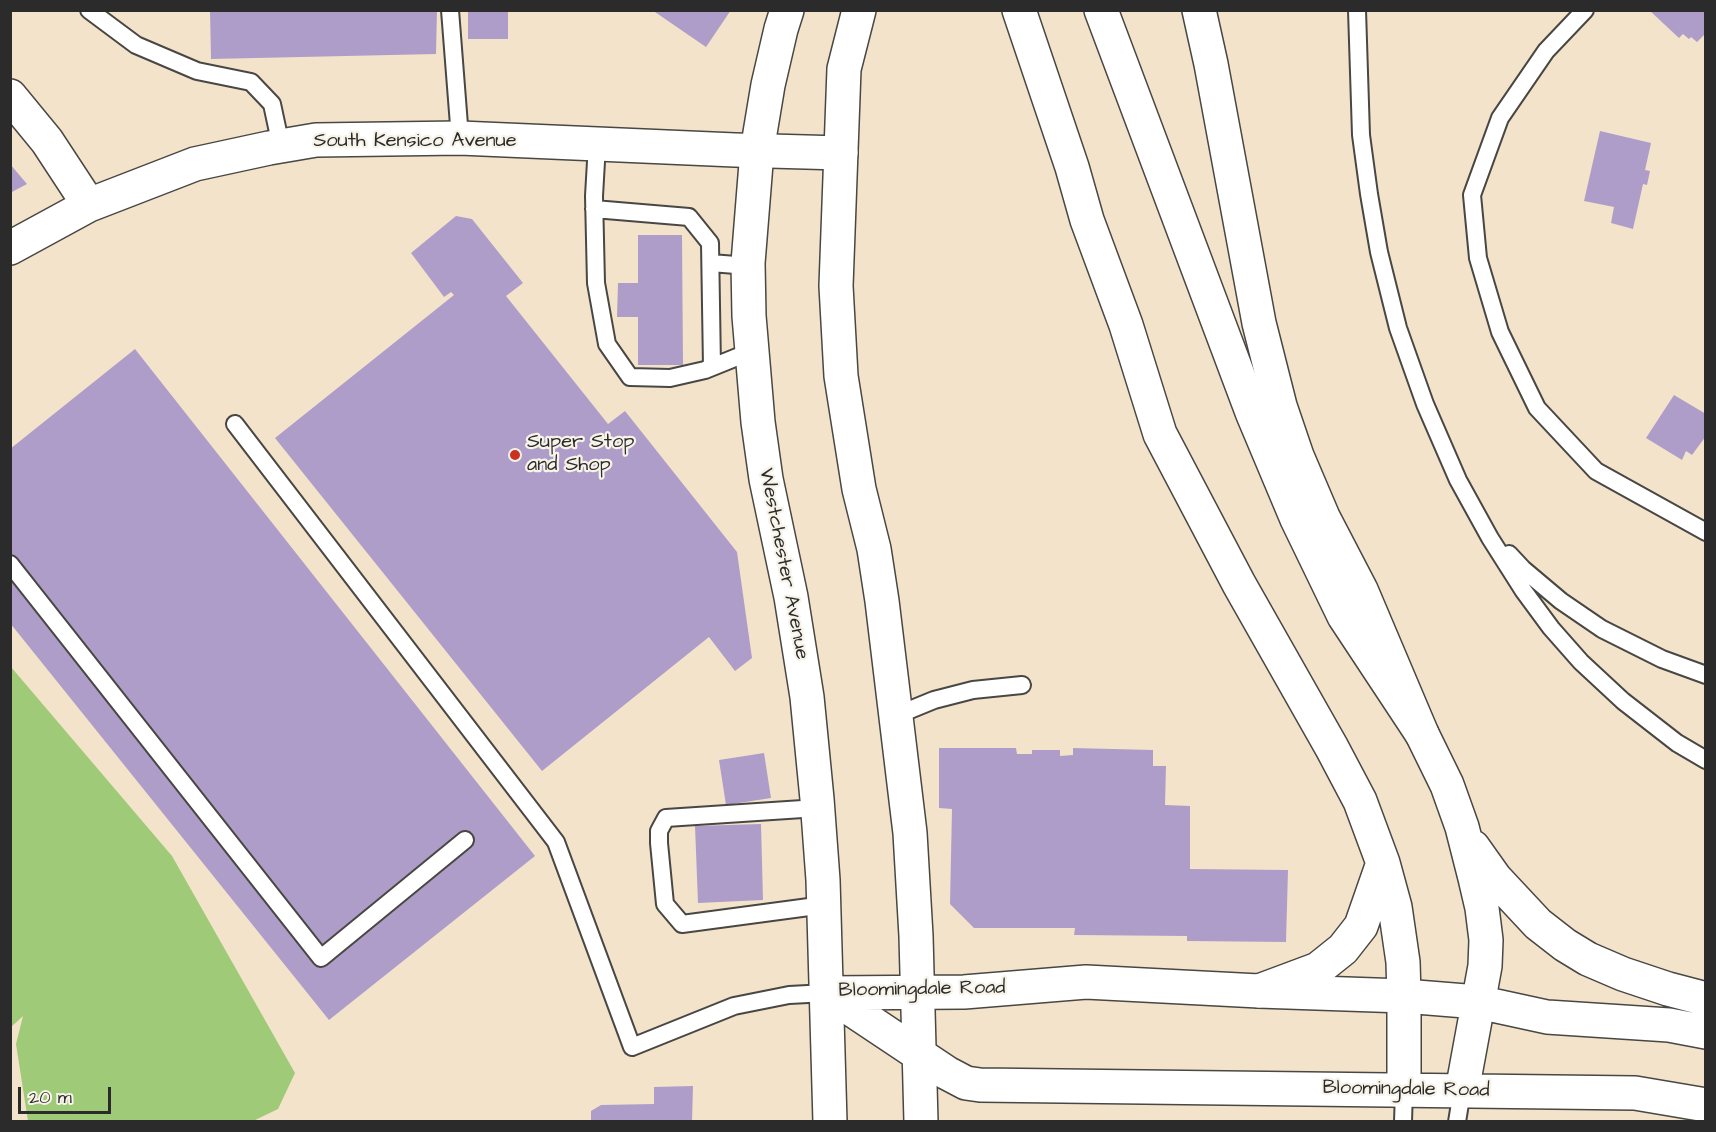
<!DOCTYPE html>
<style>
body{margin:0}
#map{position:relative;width:1716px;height:1132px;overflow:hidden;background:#f3e3ca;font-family:"Architects Daughter",sans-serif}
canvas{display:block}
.frame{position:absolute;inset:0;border:12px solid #2b2b2b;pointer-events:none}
.scale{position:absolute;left:18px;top:1087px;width:93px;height:27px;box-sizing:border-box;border:3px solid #2b2b2b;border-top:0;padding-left:8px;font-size:18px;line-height:21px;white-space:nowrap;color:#2b2b2b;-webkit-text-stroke:4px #f7f3e8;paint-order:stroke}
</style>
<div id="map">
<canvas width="1716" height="1132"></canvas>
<div class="frame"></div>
<div class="scale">20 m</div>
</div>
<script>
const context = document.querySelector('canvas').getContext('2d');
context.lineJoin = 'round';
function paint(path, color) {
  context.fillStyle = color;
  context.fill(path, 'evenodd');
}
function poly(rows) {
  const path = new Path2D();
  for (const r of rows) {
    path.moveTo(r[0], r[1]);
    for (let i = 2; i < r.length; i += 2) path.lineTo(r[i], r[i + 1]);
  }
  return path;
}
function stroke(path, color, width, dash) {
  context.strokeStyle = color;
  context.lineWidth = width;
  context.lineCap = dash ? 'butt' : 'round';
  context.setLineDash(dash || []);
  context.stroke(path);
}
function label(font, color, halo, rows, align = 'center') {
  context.font = font + ' "Architects Daughter",sans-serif';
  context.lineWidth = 4.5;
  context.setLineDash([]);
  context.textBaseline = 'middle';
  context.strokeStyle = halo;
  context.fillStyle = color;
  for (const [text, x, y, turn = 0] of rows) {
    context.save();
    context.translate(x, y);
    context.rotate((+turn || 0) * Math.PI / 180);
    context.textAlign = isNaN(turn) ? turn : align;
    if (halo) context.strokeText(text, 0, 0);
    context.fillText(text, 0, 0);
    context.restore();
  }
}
paint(poly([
 [11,667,172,856,295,1073,278,1109,251,1122,28,1121,16,1044,23,1016,10,1028]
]), '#9fca77');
paint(poly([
 [210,10,437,10,436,54,211,59],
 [468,10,508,10,508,39,468,39],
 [652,10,731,10,706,47],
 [1649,10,1706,10,1706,33,1697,42,1691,37,1689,39,1683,34,1679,38],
 [1600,131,1651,143,1645,170,1650,171,1647,185,1643,184,1633,229,1611,223,1614,207,1584,201],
 [10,164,27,184,10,193],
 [456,216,472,219,523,283,506,296,608,424,625,411,737,552,752,658,735,671,709,637,542,771,275,438,454,295,451,292,444,297,411,253],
 [638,235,682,235,683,365,638,365,638,317,617,317,618,283,638,283],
 [135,349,535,856,329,1020,10,623,10,449],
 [1674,395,1706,414,1706,436,1692,455,1686,451,1682,460,1646,438],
 [939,748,1016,748,1017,754,1032,754,1032,750,1060,750,1060,756,1073,755,1073,748,1153,750,1153,766,1166,766,1165,805,1190,806,1190,869,1288,870,1286,942,1187,941,1187,936,1074,935,1075,928,974,928,950,904,952,809,939,808],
 [764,753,771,798,726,805,719,760],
 [761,824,763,900,698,903,695,826],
 [693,1086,692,1122,591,1122,591,1111,601,1105,654,1104,654,1087]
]), '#af9dc9');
const lane = poly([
 [89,10,136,45,197,71,251,82,272,104,281,146],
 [450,10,460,138],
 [1357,10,1361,135,1369,194,1379,252,1398,328,1425,404,1458,480,1490,538,1523,590,1551,628,1581,662,1623,701,1677,743,1706,760],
 [1585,10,1546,51,1500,118,1472,195,1478,258,1500,332,1537,408,1596,471,1706,532],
 [597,144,594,196,596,283,607,344,630,377,670,378,705,370,752,351],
 [594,209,689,217,710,243,712,367],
 [711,263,748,266],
 [235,424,556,842,632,1047,734,1006,789,995,827,993],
 [1509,554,1523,569,1561,601,1602,629,1662,659,1706,675],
 [10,564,321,958,465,840],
 [895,716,934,700,973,690,1022,685],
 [818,808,666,818,659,831,659,843,665,904,682,924,824,905],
 [1403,1122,1404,1090],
 [1457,1122,1462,1091]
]);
const secondary = poly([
 [10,96,47,141,89,205],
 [10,248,89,205,195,164,269,148,316,140,460,138,735,150,841,153]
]);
const primary = poly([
 [787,10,781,29,768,85,757,151,748,263,749,316,758,422,766,479,791,597,807,697,817,799,823,880,830,1122],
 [859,10,844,69,836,286,841,376,859,489,874,549,882,601,910,833,916,936,921,1122],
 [1199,10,1211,64,1259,323,1280,406,1297,456,1323,517,1361,590,1422,734,1447,785,1462,827,1475,878,1482,908,1486,940,1485,966,1462,1091],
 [1473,847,1495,878,1538,924,1565,945,1588,959,1623,974,1668,989,1706,999],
 [827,993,947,1073,966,1083,980,1085,1635,1093,1706,1105],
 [827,993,964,992,1086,982,1259,991,1404,996,1478,1002,1547,1017,1669,1025,1706,1032],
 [1404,996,1404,1090]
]);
const highway = poly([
 [1019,10,1072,167,1087,220,1126,325,1160,434,1239,584,1332,748,1360,801,1383,863,1395,907,1403,962,1404,996],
 [1101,10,1252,412,1297,519,1344,616,1422,734],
 [1259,991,1318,969,1343,949,1361,926,1383,863]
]);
stroke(lane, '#494743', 20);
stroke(secondary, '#494743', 36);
stroke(primary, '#494743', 36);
stroke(highway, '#494743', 36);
stroke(lane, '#fff', 16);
stroke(secondary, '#fff', 33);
stroke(primary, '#fff', 33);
stroke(highway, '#fff', 33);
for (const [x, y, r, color] of [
 [515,455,6,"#c8321e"]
]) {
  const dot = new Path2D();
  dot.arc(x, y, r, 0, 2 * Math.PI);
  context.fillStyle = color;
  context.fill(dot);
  stroke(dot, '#f7f3e8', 2);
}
label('20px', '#2b2b2b', '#f7f3e8', [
 ["South Kensico Avenue",415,142],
 ["Westchester Avenue",783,564,79],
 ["Bloomingdale Road",922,990,-1],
 ["Bloomingdale Road",1406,1090,1]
]);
label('20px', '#2b2b2b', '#f7f3e8', [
 ["Super Stop",527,443],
 ["and Shop",527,466]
], 'left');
</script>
